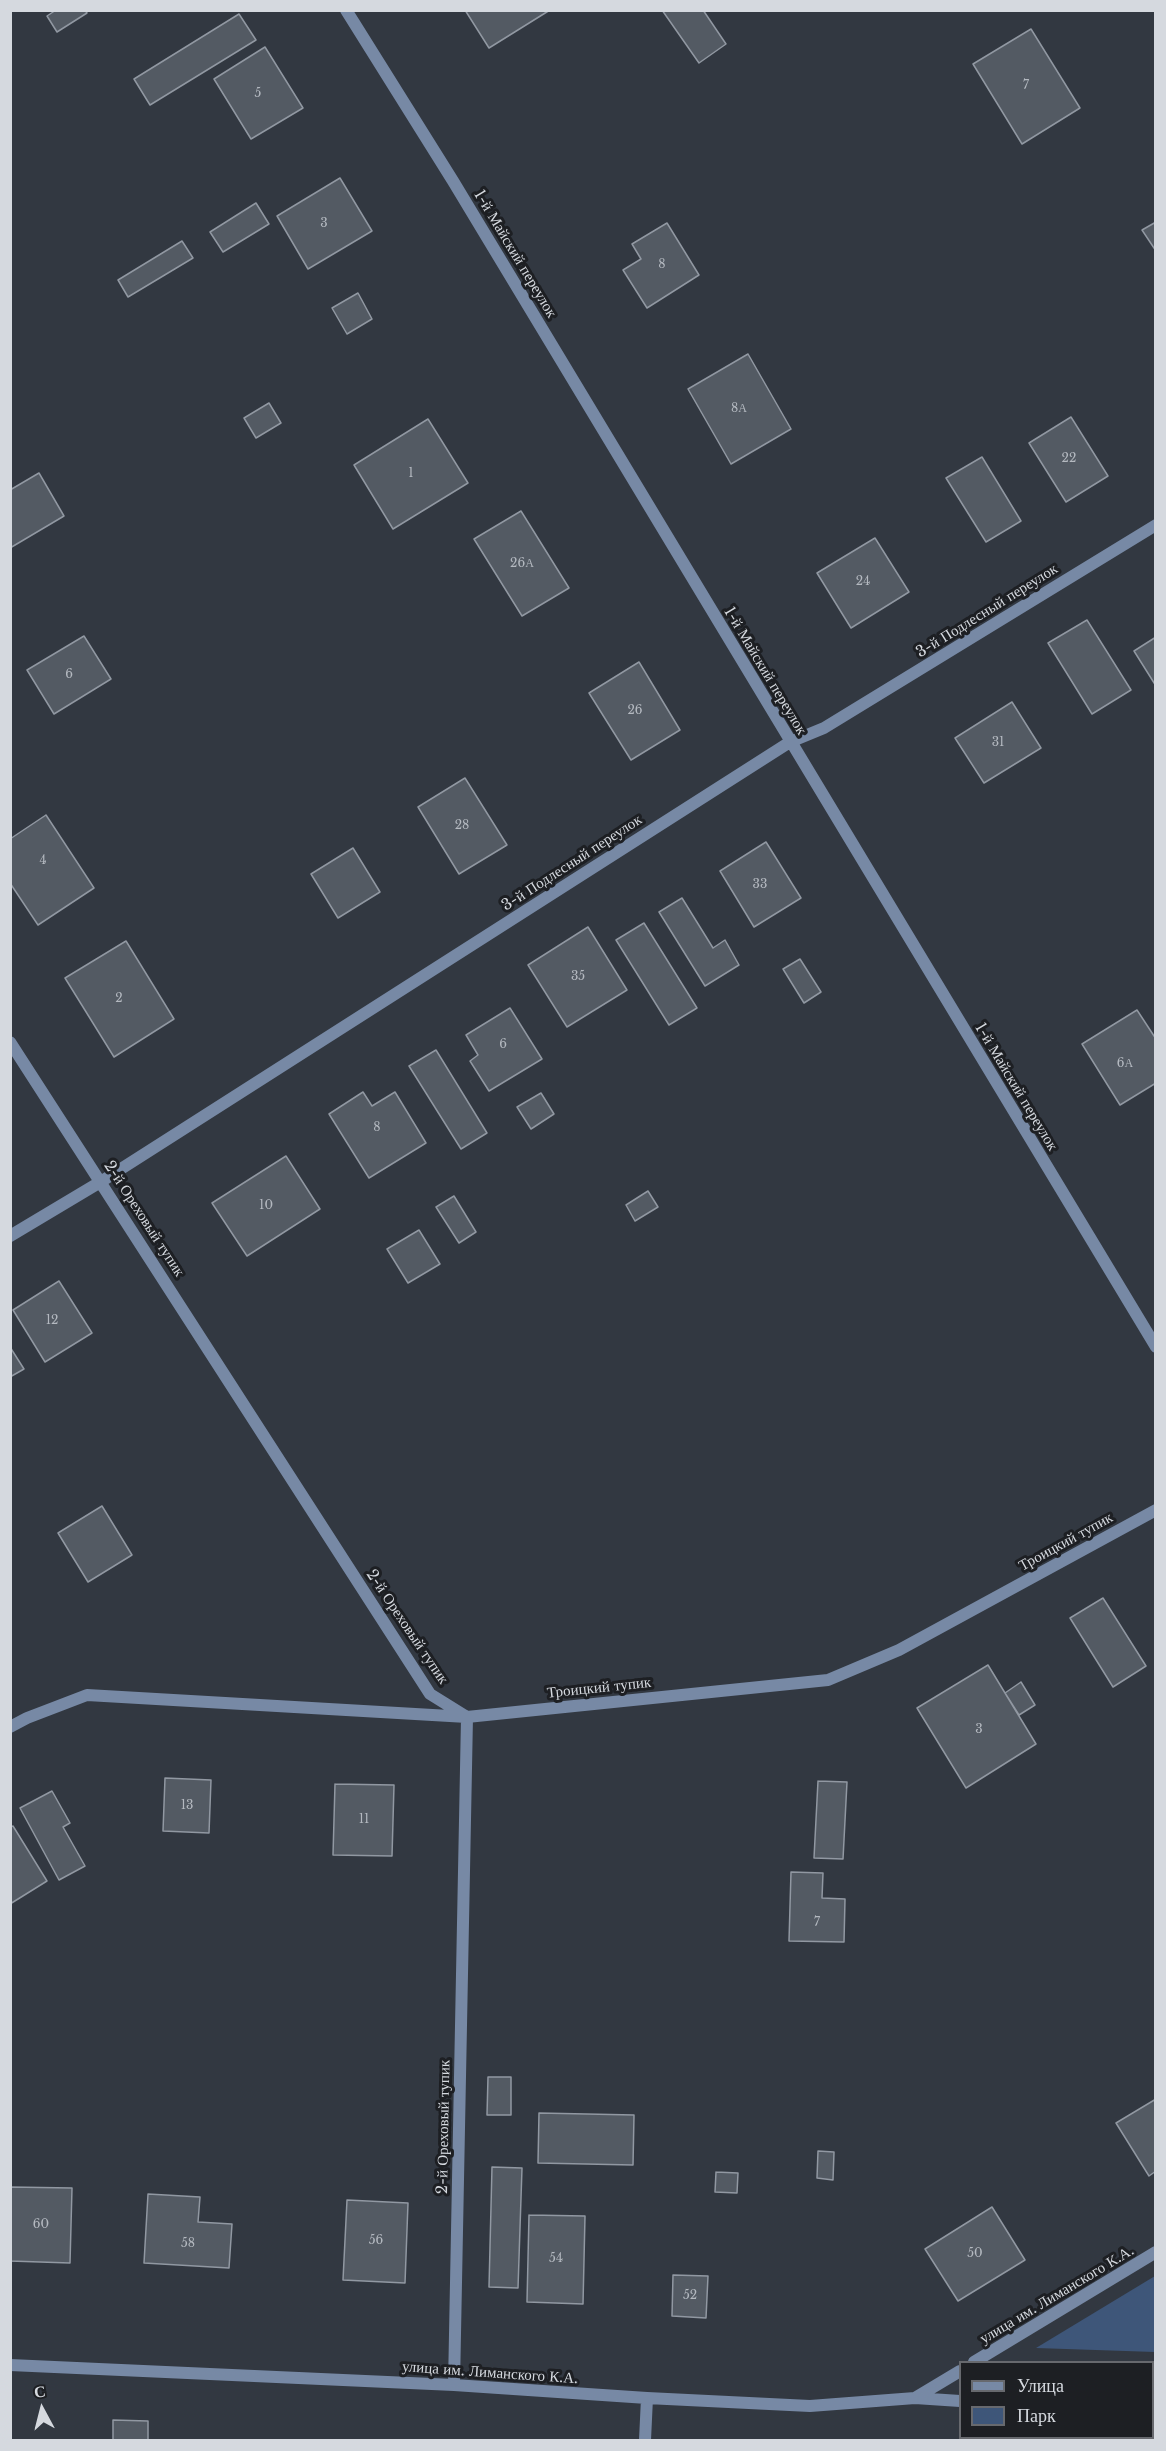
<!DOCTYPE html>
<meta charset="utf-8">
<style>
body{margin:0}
#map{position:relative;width:1166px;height:2451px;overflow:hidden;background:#323841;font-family:"Libre Baskerville",serif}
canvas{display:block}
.frame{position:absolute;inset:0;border:12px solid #d5d9df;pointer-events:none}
.legend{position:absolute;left:959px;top:2361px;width:195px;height:78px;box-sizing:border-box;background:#1d1f23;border:2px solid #67696e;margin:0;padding:8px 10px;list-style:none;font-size:18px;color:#d5d9df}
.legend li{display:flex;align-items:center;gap:12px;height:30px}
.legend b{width:30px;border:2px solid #67696e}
.north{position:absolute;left:12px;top:2379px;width:60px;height:60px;-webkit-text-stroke:4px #1d1f23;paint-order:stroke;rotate:353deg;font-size:16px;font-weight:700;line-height:24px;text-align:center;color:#d5d9df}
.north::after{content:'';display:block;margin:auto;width:21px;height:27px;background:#d5d9df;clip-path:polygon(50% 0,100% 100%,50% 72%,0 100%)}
</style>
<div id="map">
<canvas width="1166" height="2451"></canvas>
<div class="frame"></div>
<ul class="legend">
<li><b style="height:8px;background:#7789a5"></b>Улица</li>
<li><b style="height:16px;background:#3e5679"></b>Парк</li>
</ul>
<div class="north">С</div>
</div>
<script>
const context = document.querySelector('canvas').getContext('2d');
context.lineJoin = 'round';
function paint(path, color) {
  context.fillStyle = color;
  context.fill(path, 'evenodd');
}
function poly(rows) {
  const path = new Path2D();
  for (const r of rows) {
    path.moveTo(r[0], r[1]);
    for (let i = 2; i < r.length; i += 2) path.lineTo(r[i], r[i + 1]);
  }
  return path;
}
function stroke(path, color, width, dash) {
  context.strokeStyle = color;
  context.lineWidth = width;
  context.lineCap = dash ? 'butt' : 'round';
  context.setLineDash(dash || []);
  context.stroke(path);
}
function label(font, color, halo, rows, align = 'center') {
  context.font = font + ' "Libre Baskerville",serif';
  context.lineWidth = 6;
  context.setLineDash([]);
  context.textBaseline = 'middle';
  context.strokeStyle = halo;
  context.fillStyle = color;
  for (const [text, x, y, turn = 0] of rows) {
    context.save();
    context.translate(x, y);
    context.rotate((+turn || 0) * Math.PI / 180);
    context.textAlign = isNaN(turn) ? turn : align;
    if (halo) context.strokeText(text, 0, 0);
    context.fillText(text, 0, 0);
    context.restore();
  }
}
paint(poly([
 [1155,2276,1155,2352,1036,2348]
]), '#3e5679');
const building = poly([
 [56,10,85,10,87,13,57,32,47,16,56,10],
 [465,10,550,10,489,48,465,10],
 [662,10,703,10,726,44,699,63,662,10],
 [239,14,256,40,150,105,134,79,239,14],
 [1031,29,1080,108,1022,144,973,64,1031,29],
 [265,47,303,108,251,139,214,79,265,47],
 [340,178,372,231,308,269,277,216,340,178],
 [256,203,269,224,223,252,210,232,256,203],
 [1156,222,1156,251,1142,230,1156,222],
 [667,223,699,275,647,308,623,270,641,259,632,244,667,223],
 [182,241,193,258,128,297,118,280,182,241],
 [358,293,372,319,347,334,332,308,358,293],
 [748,354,791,429,731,464,688,389,748,354],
 [269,403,281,423,256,438,244,418,269,403],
 [1071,417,1108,476,1066,502,1029,443,1071,417],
 [428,419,468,483,393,529,354,465,428,419],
 [982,457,1021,521,986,542,946,478,982,457],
 [39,473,64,516,10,548,10,490,39,473],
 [521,511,569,588,522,616,474,539,521,511],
 [875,538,909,592,851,628,817,573,875,538],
 [1087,620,1131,690,1092,714,1048,643,1087,620],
 [84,636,111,679,54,714,27,670,84,636],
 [1156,637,1156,686,1134,651,1156,637],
 [639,662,680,730,631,760,589,693,639,662],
 [1012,702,1041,748,984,783,955,738,1012,702],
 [465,778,507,845,459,874,418,807,465,778],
 [46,815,94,888,38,925,10,883,10,839,46,815],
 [766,842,801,898,754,927,720,871,766,842],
 [353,848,380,892,338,918,311,874,353,848],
 [682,898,713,948,725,940,739,965,705,986,659,912,682,898],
 [644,923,697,1008,669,1025,616,940,644,923],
 [588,927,627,990,567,1027,528,965,588,927],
 [126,941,174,1019,114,1057,65,978,126,941],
 [800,959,821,992,804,1003,783,969,800,959],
 [510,1008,542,1059,489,1091,470,1061,478,1055,466,1035,510,1008],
 [1137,1010,1156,1039,1156,1083,1120,1105,1082,1044,1137,1010],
 [436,1050,487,1133,461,1149,409,1066,436,1050],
 [363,1092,372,1106,395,1092,426,1143,369,1178,329,1114,363,1092],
 [541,1093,554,1114,531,1129,517,1107,541,1093],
 [286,1156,320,1209,247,1256,212,1203,286,1156],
 [648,1191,658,1207,635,1221,626,1205,648,1191],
 [454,1196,476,1232,459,1243,436,1207,454,1196],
 [419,1230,440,1264,408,1283,387,1249,419,1230],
 [59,1281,92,1333,45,1362,13,1310,59,1281],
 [10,1347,24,1369,10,1377,10,1347],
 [102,1506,132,1555,88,1582,58,1533,102,1506],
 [1103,1598,1146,1666,1113,1687,1070,1618,1103,1598],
 [988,1665,1036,1744,966,1788,917,1708,988,1665],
 [1021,1682,1035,1705,1019,1715,1005,1693,1021,1682],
 [165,1778,211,1780,209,1833,163,1831,165,1778],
 [818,1781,847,1782,843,1859,814,1858,818,1781],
 [335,1784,394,1785,392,1856,333,1855,335,1784],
 [52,1791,70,1823,63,1827,85,1866,59,1880,20,1808,52,1791],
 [13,1826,47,1881,10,1904,10,1827,13,1826],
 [791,1872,823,1873,822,1898,845,1899,844,1942,789,1941,791,1872],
 [488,2077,511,2077,511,2115,487,2115,488,2077],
 [1156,2099,1156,2171,1149,2176,1116,2123,1156,2099],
 [539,2113,634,2115,633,2165,538,2163,539,2113],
 [818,2151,834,2152,833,2180,817,2178,818,2151],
 [492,2167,522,2168,518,2288,489,2287,492,2167],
 [716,2172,738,2173,737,2193,715,2192,716,2172],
 [10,2187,72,2188,70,2263,10,2261,10,2187],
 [148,2194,200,2197,198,2222,232,2224,229,2268,144,2263,148,2194],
 [347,2200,408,2203,405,2283,343,2280,347,2200],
 [992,2207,1025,2260,958,2301,925,2249,992,2207],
 [529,2215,585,2216,583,2304,527,2302,529,2215],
 [673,2275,708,2276,706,2318,672,2316,673,2275],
 [113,2420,148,2421,148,2440,113,2440,113,2420]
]);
paint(building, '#535a63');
stroke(building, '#9198a2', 1.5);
stroke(poly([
 [346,10,453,181,1156,1347],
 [10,1042,430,1694,467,1717,454,2385],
 [10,1236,102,1181,790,742,824,728,1156,525],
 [10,1727,27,1718,87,1695,467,1717,828,1680,899,1650,1156,1510],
 [974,2362,1156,2252],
 [10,2365,454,2385,647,2398,810,2406,915,2398,960,2371],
 [915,2398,960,2401],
 [1152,2411,1156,2411],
 [645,2440,647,2398]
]), '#7789a5', 12);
label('12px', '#b4b9c0', null, [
 ["7",1026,86],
 ["5",258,94],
 ["3",324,224],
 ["8",662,265],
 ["8А",739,409],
 ["22",1069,459],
 ["1",411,474],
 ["26А",522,564],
 ["24",863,582],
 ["6",69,675],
 ["26",635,711],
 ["31",998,743],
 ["28",462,826],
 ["4",43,861],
 ["33",760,885],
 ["35",578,977],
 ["2",119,999],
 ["6",503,1045],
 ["6А",1125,1064],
 ["8",377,1128],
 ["10",266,1206],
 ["12",52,1321],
 ["3",979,1730],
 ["13",187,1806],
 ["11",364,1820],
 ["7",817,1923],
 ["60",41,2225],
 ["56",376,2241],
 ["58",188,2244],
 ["50",975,2254],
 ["54",556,2259],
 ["52",690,2296]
]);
label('15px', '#d5d9df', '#1d1f23', [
 ["1-й Майский переулок",515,254,59],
 ["3-й Подлесный переулок",987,611,-32],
 ["1-й Майский переулок",765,671,59],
 ["3-й Подлесный переулок",572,863,-33],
 ["1-й Майский переулок",1016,1087,59],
 ["2-й Ореховый тупик",144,1219,57],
 ["Троицкий тупик",1066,1542,-29],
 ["2-й Ореховый тупик",407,1627,56],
 ["Троицкий тупик",599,1688,-6],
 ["2-й Ореховый тупик",444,2127,-89],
 ["улица им. Лиманского К.А.",1057,2295,-31],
 ["улица им. Лиманского К.А.",490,2373,4]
]);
</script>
